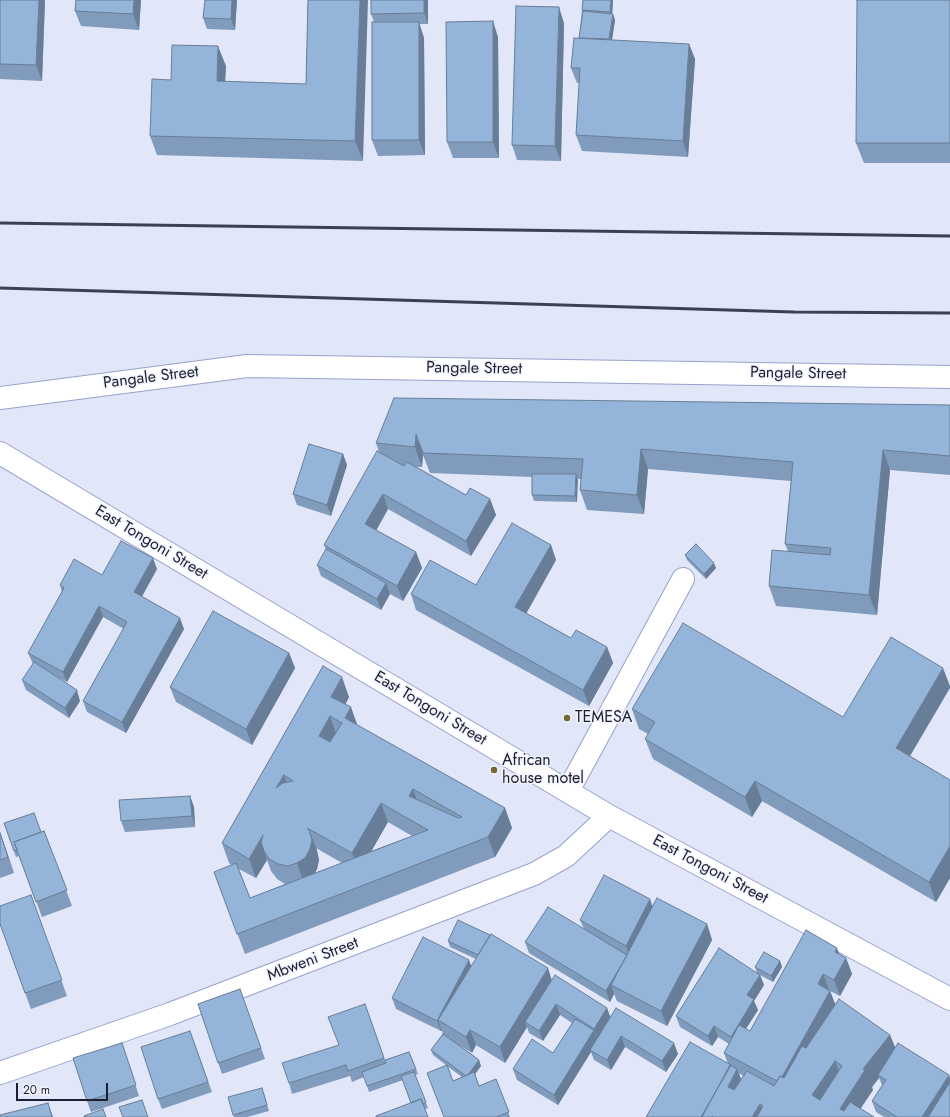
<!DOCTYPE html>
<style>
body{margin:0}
#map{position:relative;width:950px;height:1117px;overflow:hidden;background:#e1e6f9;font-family:Jost,sans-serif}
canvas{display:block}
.scale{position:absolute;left:16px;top:1083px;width:92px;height:18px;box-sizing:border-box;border:2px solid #1b1f30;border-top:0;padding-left:5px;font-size:12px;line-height:14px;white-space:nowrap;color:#1b1f30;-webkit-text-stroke:3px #f1f4fd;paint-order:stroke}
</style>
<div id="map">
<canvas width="950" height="1117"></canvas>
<div class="scale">20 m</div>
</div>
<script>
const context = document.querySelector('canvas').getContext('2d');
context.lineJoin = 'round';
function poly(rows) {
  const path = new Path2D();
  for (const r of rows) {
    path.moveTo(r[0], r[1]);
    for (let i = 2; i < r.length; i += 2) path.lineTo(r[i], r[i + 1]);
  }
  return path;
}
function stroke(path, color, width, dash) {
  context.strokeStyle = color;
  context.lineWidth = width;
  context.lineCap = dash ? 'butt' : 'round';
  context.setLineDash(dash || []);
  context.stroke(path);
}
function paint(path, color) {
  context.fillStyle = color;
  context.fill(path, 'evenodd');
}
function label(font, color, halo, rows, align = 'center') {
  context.font = font + ' Jost,sans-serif';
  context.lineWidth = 3;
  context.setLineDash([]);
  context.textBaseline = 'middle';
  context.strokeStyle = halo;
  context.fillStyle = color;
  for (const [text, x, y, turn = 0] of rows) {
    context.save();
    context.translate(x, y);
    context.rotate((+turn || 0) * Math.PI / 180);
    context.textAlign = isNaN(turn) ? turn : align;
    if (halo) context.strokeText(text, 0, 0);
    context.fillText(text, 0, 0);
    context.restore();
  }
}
const minor = poly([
 [0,398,247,366,950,377],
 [0,453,609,816,950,999],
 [568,791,683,579],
 [0,1073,170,1014,534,874,566,856,609,816]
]);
stroke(minor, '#97a2cd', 24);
stroke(minor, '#fff', 22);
stroke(poly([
 [0,223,950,236],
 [0,288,794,312,950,313]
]), '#3c4052', 3);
paint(poly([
 [0,0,45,0,42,81,0,79],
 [76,0,141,0,139,30,81,26,75,11],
 [237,0,235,30,207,29,203,18],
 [308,0,363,161,157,155,150,136,171,80,226,66,225,82,306,84],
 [428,0,428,24,419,24,424,38,425,155,378,156,372,140,374,22,371,14],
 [613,0,612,14,613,14,615,20,612,40,689,44,695,59,688,157,582,151,576,135,579,83,577,83,571,68,579,38,582,10],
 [950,0,950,163,864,163,856,143],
 [564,23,561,161,517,160,512,145],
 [498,37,499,158,453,158,447,142],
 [950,405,950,475,890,470,877,615,776,606,769,586,788,551,785,544,791,481,648,469,644,514,587,510,580,490,581,479,577,479,577,502,534,501,532,495,532,477,430,473,423,455,422,467,416,467,466,495,490,499,496,515,471,556,388,509,376,530,416,552,422,568,403,601,390,594,381,610,321,576,317,565,326,549,324,545,379,452,376,443],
 [343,454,347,465,331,516,297,505,293,494],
 [551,545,556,560,526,613,571,638,607,647,613,663,589,706,416,610,411,594,476,585],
 [685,555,716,568,706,579,687,560],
 [157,569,142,597,184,629,126,733,87,712,83,701,124,629,103,617,67,682,53,675,80,701,69,718,26,690,22,680,33,664,28,653,62,592,60,585,102,575],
 [289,653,295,668,252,745,176,702,170,687],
 [323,666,349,697,345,705,357,725,505,808,512,828,495,857,245,954,214,872,232,865,229,863,222,843],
 [388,822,412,836,371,851],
 [316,848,342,863,315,873,317,869,319,860],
 [267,860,271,871,277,879,285,884,250,898,239,869,256,878],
 [632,709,910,756,950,780,950,878,936,902,762,801,752,817,653,759,645,739,648,734,639,729],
 [190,796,194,807,195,827,125,832,121,821],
 [4,823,41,832,44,831,72,906,42,917,19,856,16,857],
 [0,832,14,873,0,878],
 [31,895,67,996,31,1009,0,924],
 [653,906,707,924,712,940,667,1026,617,1001,614,994,610,1002,529,953,525,942,584,929,580,920],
 [448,941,552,980,607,1008,610,1017,678,1054,666,1072,625,1047,611,1070,594,1060,591,1052,558,1105,517,1080,513,1069,553,1053,572,1023,560,1015,543,1041,529,1033,527,1027,505,1063,476,1045,472,1053,457,1044,479,1060,481,1066,475,1074,479,1086,496,1079,510,1117,444,1117,446,1065,433,1055,431,1050,443,1034,442,1031,441,1031,396,1009,392,998,471,966,476,959,450,947],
 [447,1066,462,1077,453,1081],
 [840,954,846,958,852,974,840,996,830,991,835,1004,890,1035,895,1048,950,1117,884,1117,876,1112,872,1101,882,1085,879,1078,872,1087,873,1090,860,1109,874,1117,646,1117,728,1064,724,1053,729,1044,718,1037,712,1046,680,1027,676,1016,757,973,755,967,780,961,782,967,773,982,760,975,764,985,754,1001,758,1010,746,1029,750,1031],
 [739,1073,743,1076,741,1079],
 [240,989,265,1059,222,1074,198,1004],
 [365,1004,385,1060,409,1052,418,1074,415,1075,428,1108,425,1109,411,1103,403,1080,369,1092,364,1077,352,1082,350,1076,292,1094,289,1083,339,1045],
 [190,1031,212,1092,162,1109,158,1099],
 [122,1043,139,1096,91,1112,87,1101],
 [264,1093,269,1111,247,1117,234,1117,228,1097]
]), '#809bbb');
paint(poly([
 [39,0,45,0,42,81,36,65],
 [134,0,141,0,139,30,133,14],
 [232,0,237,0,235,30,231,19],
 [360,0,368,0,363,161,355,141],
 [424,0,428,0,428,24,424,13],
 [611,0,613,0,612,18,610,12],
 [559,7,564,23,561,161,555,146],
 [613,14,615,20,610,53,608,47],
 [493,21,498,37,499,158,493,142],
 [419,22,424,38,425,155,419,140],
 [689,44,695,59,688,157,683,141],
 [218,46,226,66,224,101,217,81],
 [416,434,423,455,422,467,415,447],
 [641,449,648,469,644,514,637,495],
 [883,450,890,470,877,615,869,595],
 [343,454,347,465,331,516,327,505],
 [576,474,578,480,577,502,575,496],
 [383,494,388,509,371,540,365,524],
 [490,499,496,515,471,556,466,541],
 [551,545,556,560,521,623,515,607],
 [416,552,422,568,403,601,397,586],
 [153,558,157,569,138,603,134,592],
 [714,563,716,568,706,579,704,574],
 [386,583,390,594,381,610,377,599],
 [99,606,103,617,67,682,63,672],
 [180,618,184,629,126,733,122,722],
 [607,647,613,663,589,706,583,690],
 [289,653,295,668,252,745,246,729],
 [943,668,950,686,950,688,903,768,896,748],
 [342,677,349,697,339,717,331,697],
 [77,690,80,701,69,718,65,708],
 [351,707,358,727,345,718],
 [330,716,337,736,326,756,319,736],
 [284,775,291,795,276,788],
 [755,781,762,801,752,817,745,797],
 [413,789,420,809,409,796],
 [190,796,194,807,195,827,192,816],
 [381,803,388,822,359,873,352,853],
 [505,808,512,828,495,857,488,837],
 [309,830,317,850,319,860,317,869,312,878,304,883,297,863],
 [0,832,14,873,8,857],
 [263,835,264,851,267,860,256,878,249,859],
 [950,846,950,878,936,902,929,882],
 [650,899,654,910,630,957,626,946],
 [707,924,712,940,667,1026,661,1011],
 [837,948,843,963,835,952],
 [628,956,611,985,614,994,610,1002,606,991],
 [846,958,852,974,840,996,834,980],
 [469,960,473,971,438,1020,442,1031,441,1031,437,1021],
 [780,961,782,967,773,982,771,976],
 [548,968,553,984,525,1022,527,1027,505,1063,500,1047],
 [823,974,829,990,818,984],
 [760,975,764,985,754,1001,758,1010,734,1047,731,1037,747,995],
 [830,991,836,1006,785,1098,779,1082],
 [556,1004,560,1015,543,1041,539,1031],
 [607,1008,611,1019,598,1039,594,1029],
 [714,1026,718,1037,712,1046,708,1036],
 [470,1030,476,1045,472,1053,466,1037],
 [594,1030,598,1041,590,1050,591,1052,558,1105,554,1095],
 [890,1035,898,1054,878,1075,879,1078,872,1087,873,1090,855,1117,840,1109,863,1069],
 [621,1036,625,1047,611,1070,607,1060],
 [674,1043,678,1054,666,1072,662,1061],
 [479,1060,481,1066,469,1082,467,1076],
 [835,1061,843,1080,819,1115,812,1095],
 [731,1065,734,1075,737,1069,745,1089,712,1116,712,1117,701,1117],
 [949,1075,950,1078,950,1090,932,1117,922,1117],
 [48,1103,52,1114,53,1117,52,1117],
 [760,1104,765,1117,752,1117]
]), '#687e98');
const building = poly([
 [0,0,39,0,36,65,0,64,0,0],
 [76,0,134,0,133,14,75,11,76,0],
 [205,0,232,0,231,19,203,18,205,0],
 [308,0,360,0,355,141,150,136,152,79,171,80,172,45,218,46,217,81,306,84,308,0],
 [371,0,424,0,424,13,371,14,371,0],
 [583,0,611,0,610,12,582,10,583,0],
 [857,0,950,0,950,143,856,143,857,0],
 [516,6,559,7,555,146,512,145,516,6],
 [583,11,613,14,609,39,579,38,583,11],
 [493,21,493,142,447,142,446,22,493,21],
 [372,22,419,22,419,140,372,140,372,22],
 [574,38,689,44,683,141,576,135,580,68,571,68,574,38],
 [394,398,950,405,950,456,883,450,869,595,769,586,772,550,830,555,831,548,785,544,793,462,641,449,637,495,580,490,583,459,423,453,416,434,415,447,376,443,394,398],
 [309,444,343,454,327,505,293,494,309,444],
 [377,451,404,466,407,462,466,495,470,488,490,499,466,541,383,494,365,524,416,552,397,586,324,545,377,451],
 [532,474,576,474,575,496,532,495,532,474],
 [512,523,551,545,515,607,571,638,576,630,607,647,583,690,411,594,430,560,476,585,512,523],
 [121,541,153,558,134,592,180,618,122,722,83,701,127,622,99,606,63,672,28,653,64,588,60,585,74,559,102,575,121,541],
 [696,544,714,563,704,574,685,555,696,544],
 [326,549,386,583,377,599,317,565,326,549],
 [213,611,289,653,246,729,170,687,213,611],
 [683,623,843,717,891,637,943,668,896,748,950,780,950,846,929,882,755,781,745,797,645,739,655,722,632,709,683,623],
 [34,662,77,690,65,708,22,680,34,662],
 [323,666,342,677,331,697,351,707,345,718,505,808,488,837,237,934,214,872,236,863,250,898,428,830,381,803,352,853,307,828,309,830,312,840,310,849,305,858,297,863,288,866,278,864,269,859,264,851,261,842,263,835,249,859,222,843,323,666],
 [330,716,342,723,330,742,319,736,330,716],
 [284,775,293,781,283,783,276,788,284,775],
 [413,789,462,817,458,818,409,796,413,789],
 [190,796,192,816,121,821,119,800,190,796],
 [34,813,41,832,14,842,17,850,14,851,4,823,34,813],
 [44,831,67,890,36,902,14,842,44,831],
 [0,833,8,857,0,860,0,833],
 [604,875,650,899,626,946,580,920,604,875],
 [31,895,62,980,25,993,0,924,0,906,31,895],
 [657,898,707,924,661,1011,611,985,657,898],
 [548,907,627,955,619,969,606,991,525,942,548,907],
 [458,920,490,935,478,955,448,941,458,920],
 [806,930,837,948,835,952,846,958,834,980,823,974,818,984,830,991,782,1077,780,1076,777,1081,724,1053,739,1025,750,1031,806,930],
 [491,934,548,968,500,1047,470,1030,466,1037,438,1020,491,934],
 [423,937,469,960,437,1021,392,998,423,937],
 [719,948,760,975,747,995,754,999,731,1037,714,1026,708,1036,676,1016,719,948],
 [764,952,780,961,771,976,755,967,764,952],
 [555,975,607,1008,594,1029,556,1004,539,1031,525,1022,555,975],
 [240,989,261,1048,218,1063,198,1004,240,989],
 [839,999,890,1035,863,1069,865,1070,840,1109,844,1111,850,1102,874,1117,757,1117,763,1106,760,1104,752,1117,713,1117,712,1116,712,1117,702,1117,730,1065,737,1069,728,1087,734,1090,747,1071,774,1086,780,1076,784,1078,802,1046,806,1048,839,999],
 [835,1061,842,1066,820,1100,812,1095,835,1061],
 [365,1004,384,1058,348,1071,346,1065,289,1083,282,1063,339,1045,328,1017,365,1004],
 [616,1008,674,1043,662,1061,621,1036,607,1060,590,1050,616,1008],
 [575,1019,594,1030,554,1095,513,1069,532,1039,553,1053,575,1019],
 [190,1031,208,1082,158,1099,141,1047,190,1031],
 [443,1034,479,1060,468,1075,466,1076,431,1050,443,1034],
 [690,1042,731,1065,701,1117,646,1117,690,1042],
 [122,1043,136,1085,87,1101,73,1058,122,1043],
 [898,1043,949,1075,922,1117,897,1117,872,1101,886,1080,878,1075,898,1043],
 [409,1052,416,1069,367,1086,362,1072,386,1063,385,1060,409,1052],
 [447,1065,453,1081,474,1072,479,1086,496,1079,509,1112,496,1117,444,1117,427,1073,447,1065],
 [414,1072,426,1102,423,1104,421,1099,411,1103,401,1076,414,1072],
 [950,1082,950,1117,928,1117,950,1082],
 [262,1088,267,1105,233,1115,228,1097,262,1088],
 [421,1099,428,1117,376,1117,376,1116,421,1099],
 [142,1100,148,1117,123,1117,119,1107,142,1100],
 [48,1103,52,1117,0,1117,0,1115,48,1103],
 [103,1109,106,1117,84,1117,84,1116,103,1109]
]);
paint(building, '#95b4d9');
stroke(building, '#687e98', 1);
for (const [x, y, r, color] of [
 [567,718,4,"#756634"],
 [494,770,4,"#756634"]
]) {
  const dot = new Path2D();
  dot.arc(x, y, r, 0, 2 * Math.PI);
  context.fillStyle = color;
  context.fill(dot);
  stroke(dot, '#f1f4fd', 1.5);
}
label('16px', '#1b1f30', '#f1f4fd', [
 ["Pangale Street",474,369,1],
 ["Pangale Street",798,374,1],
 ["Pangale Street",151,378,-7],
 ["East Tongoni Street",151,543,31],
 ["East Tongoni Street",430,709,31],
 ["East Tongoni Street",710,870,28],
 ["Mbweni Street",313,960,-21]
]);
label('16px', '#1b1f30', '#f1f4fd', [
 ["TEMESA",575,718],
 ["African",502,761],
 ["house motel",502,779]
], 'left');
</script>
